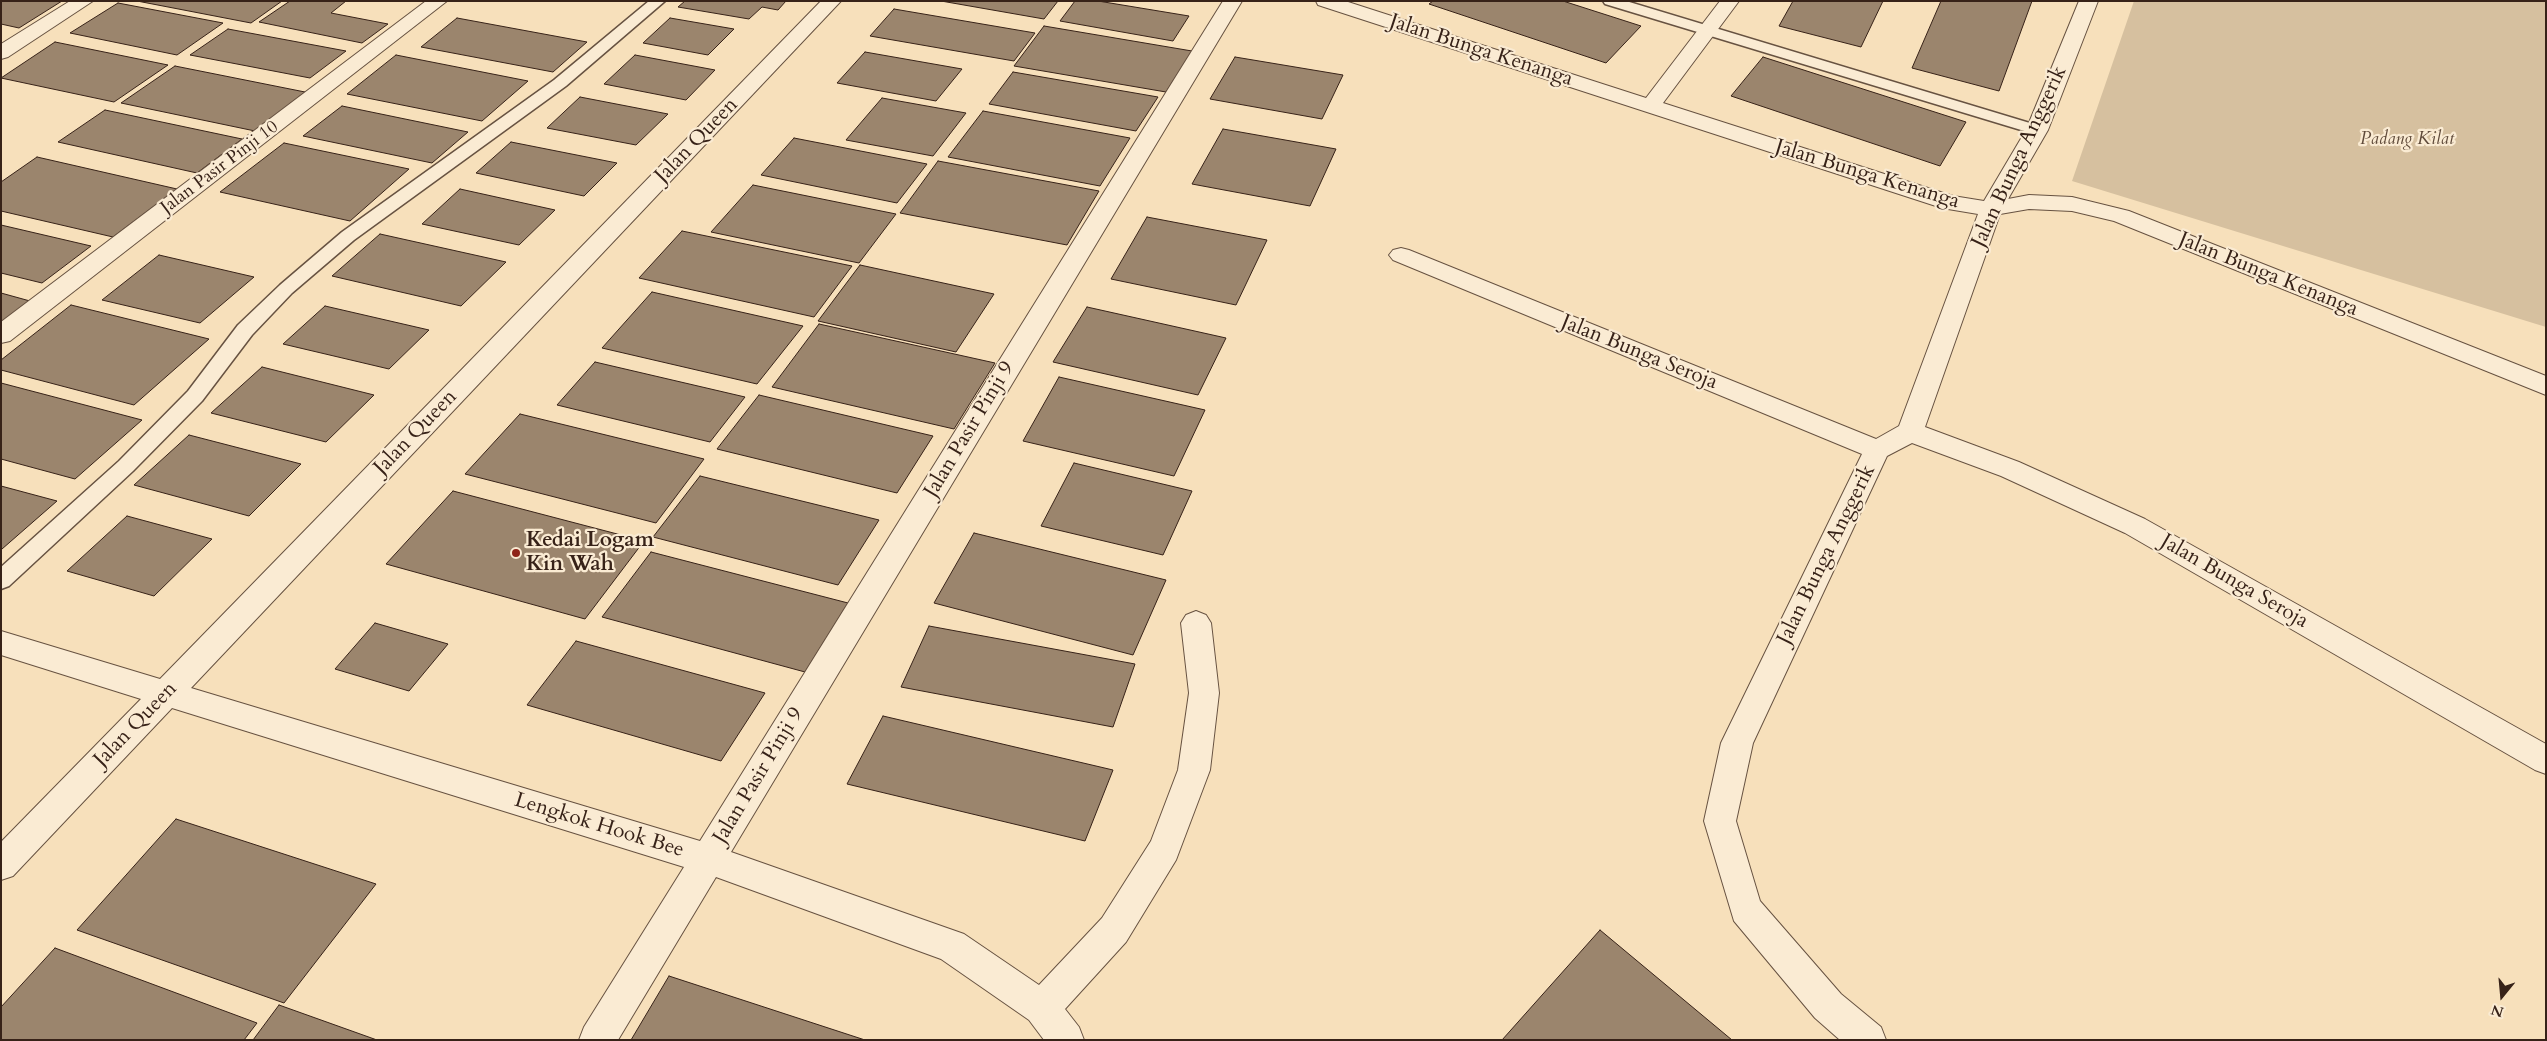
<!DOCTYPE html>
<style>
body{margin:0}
#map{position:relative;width:2547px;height:1041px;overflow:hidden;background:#f7e0bb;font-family:Cardo,serif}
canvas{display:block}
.frame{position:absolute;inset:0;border:2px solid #372218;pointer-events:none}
.north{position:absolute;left:2477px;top:971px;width:50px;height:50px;-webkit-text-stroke:4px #faebd3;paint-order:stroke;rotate:197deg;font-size:14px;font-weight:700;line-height:20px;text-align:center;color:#372218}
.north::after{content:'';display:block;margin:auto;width:18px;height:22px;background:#372218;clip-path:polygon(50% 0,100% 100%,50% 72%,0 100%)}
</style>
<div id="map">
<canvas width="2547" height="1041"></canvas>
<div class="frame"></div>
<div class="north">N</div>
</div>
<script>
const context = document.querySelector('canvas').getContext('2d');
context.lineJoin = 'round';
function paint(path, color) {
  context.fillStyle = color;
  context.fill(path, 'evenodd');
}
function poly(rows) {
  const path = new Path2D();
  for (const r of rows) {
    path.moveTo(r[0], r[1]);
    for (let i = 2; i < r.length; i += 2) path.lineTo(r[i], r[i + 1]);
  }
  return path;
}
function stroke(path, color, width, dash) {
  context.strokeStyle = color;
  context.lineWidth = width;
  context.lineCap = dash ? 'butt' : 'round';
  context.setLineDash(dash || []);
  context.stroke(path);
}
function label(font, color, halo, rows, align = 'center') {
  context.font = font + ' Cardo,serif';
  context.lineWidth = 4.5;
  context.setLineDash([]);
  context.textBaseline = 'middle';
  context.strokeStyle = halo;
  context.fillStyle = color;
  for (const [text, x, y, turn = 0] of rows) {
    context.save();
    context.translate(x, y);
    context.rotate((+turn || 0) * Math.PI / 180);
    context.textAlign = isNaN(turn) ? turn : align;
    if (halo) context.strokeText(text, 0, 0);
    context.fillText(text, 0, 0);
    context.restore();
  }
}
paint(poly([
 [2134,1,2546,1,2546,327,2072,181]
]), '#d6c09f');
const building = poly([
 [1,1,62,1,19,28,1,24,1,1],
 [137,1,282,1,251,23,137,1],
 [290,1,346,1,331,13,388,24,362,43,259,22,290,1],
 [685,1,786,1,778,10,762,7,749,19,678,7,685,1],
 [941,1,1058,1,1044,19,941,1],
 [1075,1,1098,1,1189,16,1173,41,1060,21,1075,1],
 [1433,1,1563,1,1641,26,1606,63,1429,4,1433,1],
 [1793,1,1883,1,1861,47,1779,26,1793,1],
 [1941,1,2032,1,1999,91,1912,68,1941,1],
 [118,3,223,23,177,55,70,33,118,3],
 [894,9,1035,33,1014,61,870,36,894,9],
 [457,18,587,42,553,72,421,47,457,18],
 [670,18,734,29,708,55,643,43,670,18],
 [1044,26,1192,51,1166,92,1014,66,1044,26],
 [228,29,346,51,310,78,190,55,228,29],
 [55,42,168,65,114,102,1,78,55,42],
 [865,52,962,69,936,101,837,83,865,52],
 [396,55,528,81,482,121,347,94,396,55],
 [635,55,715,70,686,100,604,84,635,55],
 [1235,57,1343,75,1322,119,1210,99,1235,57],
 [1763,57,1966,122,1940,166,1731,96,1763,57],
 [175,66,305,92,255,131,121,103,175,66],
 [1013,72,1158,97,1136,131,989,104,1013,72],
 [580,97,668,114,636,145,547,128,580,97],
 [882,98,966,113,933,156,846,140,882,98],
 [342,106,468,132,432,163,303,136,342,106],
 [105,110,242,139,197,173,58,142,105,110],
 [983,111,1130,138,1100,186,948,157,983,111],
 [1223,129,1336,149,1310,206,1192,184,1223,129],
 [794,138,927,164,897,203,761,175,794,138],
 [511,142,617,163,584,196,476,173,511,142],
 [284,143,409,169,350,221,220,192,284,143],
 [37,157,177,189,113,237,1,211,1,182,37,157],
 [938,161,1099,191,1067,245,900,213,938,161],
 [753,185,896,214,859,263,711,232,753,185],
 [460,189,555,210,519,245,422,224,460,189],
 [1147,217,1267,240,1236,305,1111,279,1147,217],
 [1,225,91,246,42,283,1,273,1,225],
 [682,231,852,266,814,317,639,278,682,231],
 [380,234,506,262,461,306,332,276,380,234],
 [159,255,254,277,200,323,102,300,159,255],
 [860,265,994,294,956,352,818,321,860,265],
 [652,292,803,326,757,384,602,348,652,292],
 [1,293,30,301,1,322,1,293],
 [71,305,209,339,134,405,1,370,1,360,71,305],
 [325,306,429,330,389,369,283,344,325,306],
 [1087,307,1226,338,1198,395,1053,362,1087,307],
 [819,324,995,363,954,429,772,387,819,324],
 [595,362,745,397,710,442,557,405,595,362],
 [262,367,374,395,326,442,211,413,262,367],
 [1059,377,1205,410,1174,476,1023,441,1059,377],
 [1,383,142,420,75,479,1,459,1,383],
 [759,395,933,436,897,493,717,449,759,395],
 [520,414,704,459,656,523,465,474,520,414],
 [189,435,301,464,249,516,134,485,189,435],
 [1074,463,1192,491,1163,555,1041,526,1074,463],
 [700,476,879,520,838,585,653,537,700,476],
 [1,486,57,501,2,549,1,549,1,486],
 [453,491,644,541,585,619,386,564,453,491],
 [127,516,212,539,154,596,67,571,127,516],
 [974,533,1166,580,1133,655,934,603,974,533],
 [651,552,848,603,805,672,602,617,651,552],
 [375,623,448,644,409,691,335,669,375,623],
 [929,626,1135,664,1113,727,901,687,929,626],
 [576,641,765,693,721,761,527,705,576,641],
 [883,716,1113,770,1085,841,847,784,883,716],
 [176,819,376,884,284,1003,77,930,176,819],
 [1600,930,1732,1040,1502,1040,1600,930],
 [55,948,257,1023,244,1040,1,1040,1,1007,55,948],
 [669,976,865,1040,631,1040,669,976],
 [279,1005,377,1040,253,1040,279,1005]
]);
paint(building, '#9b856d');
stroke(building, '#372218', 1);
const service = poly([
 [649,1,665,1,566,86,354,240,292,293,252,335,202,401,133,471,9,586,1,589,1,567,119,461,188,391,238,325,280,285,342,232,554,80,649,1],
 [1603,1,1626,1,2043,127,2045,130,2037,135,2031,133,1605,4,1603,1]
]);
const minor = poly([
 [70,1,93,1,8,57,1,59,1,44,70,1],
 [426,1,447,1,10,341,1,343,1,322,426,1],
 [821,1,841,1,191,688,700,841,1223,1,1242,1,731,852,964,934,1039,985,1102,918,1151,841,1178,770,1189,693,1181,623,1186,615,1196,611,1206,615,1211,623,1219,693,1210,770,1176,860,1126,942,1065,1009,1079,1027,1084,1040,1044,1040,1029,1020,941,959,716,877,618,1040,579,1040,584,1027,684,867,172,708,13,876,1,880,1,842,141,699,1,655,1,631,160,679,821,1],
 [1316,1,1345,1,1646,98,1720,1,1739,1,1663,103,1953,196,1984,201,2026,130,2079,1,2098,1,2048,130,2008,199,2029,195,2072,197,2129,211,2546,376,2546,395,2114,221,2072,211,2029,209,2000,214,1925,427,2019,462,2145,519,2546,744,2546,774,2535,770,2125,533,2001,476,1912,443,1887,456,1753,743,1736,821,1760,901,1841,994,1881,1027,1886,1040,1840,1040,1815,1018,1734,921,1704,821,1721,743,1862,454,1393,260,1389,255,1393,250,1401,248,1409,250,1876,439,1899,426,1978,214,1942,208,1318,5,1316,1]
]);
stroke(service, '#675241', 3);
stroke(minor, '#675241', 2);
paint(service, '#faebd3');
paint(minor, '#faebd3');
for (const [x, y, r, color] of [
 [516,553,5,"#8f2418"]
]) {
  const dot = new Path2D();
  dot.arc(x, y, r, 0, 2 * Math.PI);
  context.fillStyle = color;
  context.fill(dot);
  stroke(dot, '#faebd3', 2);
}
label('italic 18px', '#5f4a3a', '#faebd3', [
 ["Padang Kilat",2407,140]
]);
label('18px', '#372218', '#faebd3', [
 ["Jalan Pasir Pinji 10",220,168,-37]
]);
label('21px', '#372218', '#faebd3', [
 ["Jalan Bunga Kenanga",1481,51,18],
 ["Jalan Queen",697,141,-46],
 ["Jalan Bunga Anggerik",2020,157,-65],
 ["Jalan Bunga Kenanga",1867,175,17],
 ["Jalan Bunga Kenanga",2268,275,22],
 ["Jalan Bunga Seroja",1639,353,22],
 ["Jalan Pasir Pinji 9",970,430,-59],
 ["Jalan Queen",416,433,-46],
 ["Jalan Bunga Anggerik",1827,555,-64],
 ["Jalan Bunga Seroja",2234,582,30],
 ["Jalan Queen",136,725,-46],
 ["Jalan Pasir Pinji 9",759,776,-59],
 ["Lengkok Hook Bee",599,826,17]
]);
label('bold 21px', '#372218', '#faebd3', [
 ["Kedai Logam",526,541],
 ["Kin Wah",526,565]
], 'left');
</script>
